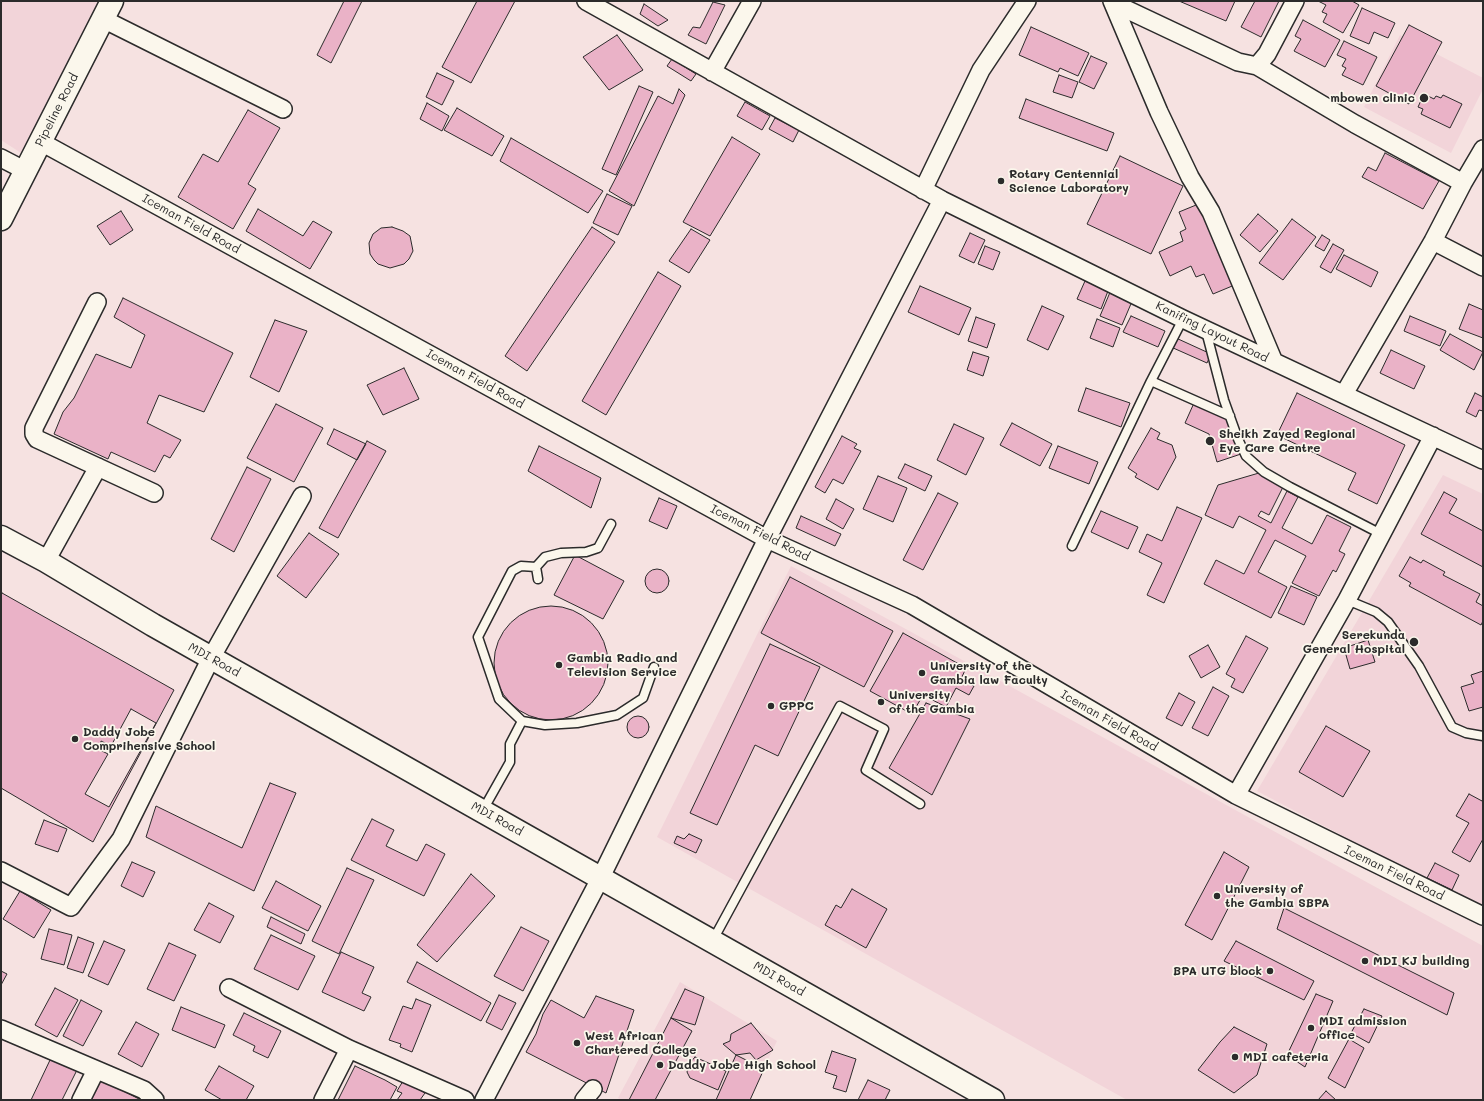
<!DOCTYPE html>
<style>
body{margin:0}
#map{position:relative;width:1484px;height:1101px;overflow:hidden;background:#f6e2e1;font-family:Mali,sans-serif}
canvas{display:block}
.frame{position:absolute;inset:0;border:2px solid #2b2b2b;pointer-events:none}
</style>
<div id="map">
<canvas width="1484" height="1101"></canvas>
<div class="frame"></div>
</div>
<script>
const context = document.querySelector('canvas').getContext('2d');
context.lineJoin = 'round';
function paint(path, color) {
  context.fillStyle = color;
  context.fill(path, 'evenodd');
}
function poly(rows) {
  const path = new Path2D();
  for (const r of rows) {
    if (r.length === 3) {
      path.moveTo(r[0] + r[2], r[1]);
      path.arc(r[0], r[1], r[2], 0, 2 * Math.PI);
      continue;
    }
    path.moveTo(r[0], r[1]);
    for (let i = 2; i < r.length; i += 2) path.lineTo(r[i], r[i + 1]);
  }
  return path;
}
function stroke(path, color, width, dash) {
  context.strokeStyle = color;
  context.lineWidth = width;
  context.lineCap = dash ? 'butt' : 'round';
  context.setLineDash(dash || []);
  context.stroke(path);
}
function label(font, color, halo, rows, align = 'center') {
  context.font = font + ' Mali,sans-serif';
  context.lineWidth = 3.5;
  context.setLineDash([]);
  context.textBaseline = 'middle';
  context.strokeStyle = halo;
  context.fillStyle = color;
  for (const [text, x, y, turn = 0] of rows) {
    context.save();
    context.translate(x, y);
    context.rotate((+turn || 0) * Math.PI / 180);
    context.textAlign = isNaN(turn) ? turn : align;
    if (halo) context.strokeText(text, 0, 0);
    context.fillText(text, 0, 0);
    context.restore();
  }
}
paint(poly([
 [1,1,98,1,21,153,1,140],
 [1400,35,1483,78,1483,89,1451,153,1364,107],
 [1443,475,1483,494,1483,909,1257,791],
 [791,566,1483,946,1483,1100,1127,1100,657,837],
 [680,982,777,1041,748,1100,621,1100,618,1098]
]), '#f2d4d9');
const building = poly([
 [344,1,362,1,331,63,317,55,344,1],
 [477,1,515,1,471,83,442,67,477,1],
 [1179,1,1235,1,1226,21,1179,1],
 [1255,1,1279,1,1261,37,1241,27,1255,1],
 [1318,1,1352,1,1359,5,1343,33,1323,22,1327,14,1322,12,1326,5,1318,1],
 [713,2,725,5,706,44,688,35,693,27,700,28,713,2],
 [644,4,668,20,658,26,640,14,644,4],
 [1362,8,1395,23,1388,38,1374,32,1369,44,1350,36,1362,8],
 [1303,20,1340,40,1325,67,1294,51,1301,39,1295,36,1303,20],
 [1409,25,1442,42,1409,104,1376,86,1409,25],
 [1031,27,1089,53,1078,76,1060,68,1058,72,1019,55,1031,27],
 [617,35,643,70,609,90,583,57,617,35],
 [1344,41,1377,57,1363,85,1342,75,1346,68,1342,66,1346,59,1337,55,1344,41],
 [1091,56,1107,63,1094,89,1079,82,1091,56],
 [672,59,696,74,691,81,667,66,672,59],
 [437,73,454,81,442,105,426,97,437,73],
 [1059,75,1078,82,1072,98,1053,92,1059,75],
 [639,86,653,92,616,175,602,169,639,86],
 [679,89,685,95,634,206,609,191,658,96,673,104,679,89],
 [1424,94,1434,99,1436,96,1441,98,1443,95,1462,104,1450,128,1421,114,1423,109,1418,107,1424,94],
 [1026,99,1114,133,1107,151,1019,118,1026,99],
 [745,102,770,116,762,130,737,116,745,102],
 [427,103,449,116,442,131,420,119,427,103],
 [457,108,504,136,492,156,444,130,457,108],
 [248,110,280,128,248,184,256,189,233,229,178,197,203,154,218,162,248,110],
 [775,118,799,130,793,142,769,129,775,118],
 [732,137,760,154,710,236,683,222,732,137],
 [511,138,603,191,588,213,500,161,511,138],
 [1385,153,1439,181,1423,209,1362,177,1368,167,1376,171,1385,153],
 [1120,156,1183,186,1151,254,1087,224,1120,156],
 [607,194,632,206,618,235,593,223,607,194],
 [1201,203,1237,284,1213,294,1204,274,1196,277,1191,266,1170,276,1159,252,1183,241,1180,232,1186,229,1179,212,1201,203],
 [258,209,303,236,313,221,332,232,310,269,246,231,258,209],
 [121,211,133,230,110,245,97,226,121,211],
 [1258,214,1278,231,1260,252,1240,235,1258,214],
 [1292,219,1316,237,1283,280,1259,263,1292,219],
 [392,227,403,231,410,236,413,251,409,259,404,264,390,268,378,264,374,260,370,254,369,243,373,234,381,228,392,227],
 [592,227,615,242,527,371,505,356,592,227],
 [691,229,710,240,689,273,669,261,691,229],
 [970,233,985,240,974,263,959,256,970,233],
 [1322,235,1330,240,1324,251,1315,246,1322,235],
 [1333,244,1344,250,1331,273,1320,267,1333,244],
 [985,246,1000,252,993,270,978,264,985,246],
 [1344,255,1378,272,1371,287,1336,269,1344,255],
 [658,272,681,286,606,415,582,401,658,272],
 [1085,281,1108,291,1101,309,1077,299,1085,281],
 [920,286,971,308,959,335,908,312,920,286],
 [1111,290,1133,299,1122,325,1100,316,1111,290],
 [123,298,233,353,204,412,159,395,147,423,181,440,170,458,164,455,155,472,111,452,108,459,54,434,63,412,74,398,96,354,131,368,145,335,114,317,123,298],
 [1469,304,1483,310,1483,338,1459,329,1469,304],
 [1042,306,1064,316,1048,350,1027,340,1042,306],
 [1131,316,1165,331,1158,347,1123,332,1131,316],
 [1410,316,1446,331,1440,346,1404,331,1410,316],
 [976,317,995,324,987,348,968,341,976,317],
 [1097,319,1120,328,1113,347,1090,338,1097,319],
 [275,320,307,331,279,392,250,377,275,320],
 [1450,334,1483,352,1474,370,1440,350,1450,334],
 [1176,338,1211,354,1207,363,1171,347,1176,338],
 [1391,350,1425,366,1414,389,1380,373,1391,350],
 [973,352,989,357,983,376,967,370,973,352],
 [404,368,419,399,383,415,367,385,404,368],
 [1086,388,1130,403,1121,427,1078,411,1086,388],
 [1297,393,1405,445,1377,504,1348,490,1356,473,1277,435,1297,393],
 [1475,393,1483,397,1483,411,1479,410,1476,417,1466,412,1475,393],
 [1194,403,1229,420,1241,454,1217,462,1209,434,1185,423,1194,403],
 [276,404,323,428,294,482,247,458,276,404],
 [1012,423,1052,444,1040,466,1000,445,1012,423],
 [954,424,984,438,966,475,937,460,954,424],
 [1151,428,1160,433,1157,439,1172,445,1176,457,1158,490,1135,477,1137,474,1128,468,1151,428],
 [334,429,366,444,357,460,327,444,334,429],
 [842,436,857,444,854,448,861,451,843,484,833,479,825,493,815,487,842,436],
 [367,441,386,451,338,538,319,528,367,441],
 [539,446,601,478,591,508,528,471,539,446],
 [1058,446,1098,462,1089,484,1049,468,1058,446],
 [905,464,932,476,925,491,898,478,905,464],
 [247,467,271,479,234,552,211,539,247,467],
 [1259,473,1284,485,1269,515,1261,511,1258,516,1271,523,1287,491,1298,497,1282,528,1312,544,1327,515,1351,527,1339,551,1345,554,1336,572,1333,570,1319,596,1292,583,1306,556,1275,540,1258,572,1287,587,1271,618,1204,584,1216,560,1244,574,1266,530,1239,516,1233,528,1205,515,1218,485,1259,473],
 [878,476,907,488,893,522,863,509,878,476],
 [1444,492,1457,499,1449,513,1483,531,1483,567,1421,534,1444,492],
 [938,493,958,503,923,570,903,560,938,493],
 [659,498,677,506,667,529,649,521,659,498],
 [836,499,854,509,843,529,826,519,836,499],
 [1177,507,1202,518,1164,603,1147,595,1162,563,1139,552,1147,534,1162,541,1177,507],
 [1101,511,1138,527,1128,549,1091,532,1101,511],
 [801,516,841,534,835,546,796,528,801,516],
 [309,533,339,554,306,598,277,576,309,533],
 [575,555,624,581,603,619,554,595,575,555],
 [1410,557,1421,563,1423,560,1445,572,1443,575,1480,594,1476,602,1483,606,1483,621,1481,625,1409,586,1411,583,1399,576,1410,557],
 [657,581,12],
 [790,577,893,631,864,687,761,633,790,577],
 [1291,586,1317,597,1304,625,1278,613,1291,586],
 [2,593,174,690,93,842,1,788,1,595,2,593],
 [551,663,57],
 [903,633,966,668,961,679,974,686,969,695,956,688,946,707,923,695,912,714,870,691,903,633],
 [1246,636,1268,648,1243,693,1231,687,1235,679,1226,674,1246,636],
 [1368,640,1375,662,1350,669,1344,648,1368,640],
 [770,644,820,667,778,756,755,745,717,825,690,813,770,644],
 [1208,645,1220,667,1201,678,1189,656,1208,645],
 [1483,671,1483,707,1469,711,1461,687,1474,683,1471,675,1483,671],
 [1213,687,1229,696,1208,736,1192,728,1213,687],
 [1179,693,1195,702,1182,726,1166,718,1179,693],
 [926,703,970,719,932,795,889,768,926,703],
 [131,709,156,723,109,807,85,794,108,754,100,750,101,741,111,746,131,709],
 [638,727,11],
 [1326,726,1370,751,1343,797,1299,772,1326,726],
 [270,783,296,793,254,891,146,837,156,806,242,848,270,783],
 [1469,794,1482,801,1483,799,1483,839,1470,862,1452,852,1469,823,1456,816,1469,794],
 [372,819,394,830,386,846,417,861,426,844,445,854,424,896,351,860,372,819],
 [44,820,67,829,58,852,35,844,44,820],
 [689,834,702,840,696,853,674,843,677,836,684,839,689,834],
 [1224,852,1249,867,1212,940,1185,925,1224,852],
 [132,862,155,872,143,897,121,886,132,862],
 [1435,863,1459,875,1452,890,1427,878,1435,863],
 [347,868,374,880,339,954,312,941,347,868],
 [471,874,495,896,437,962,417,945,471,874],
 [276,881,321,906,308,931,262,908,276,881],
 [852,889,887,909,866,948,825,925,836,905,841,908,852,889],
 [20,891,51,910,34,938,3,919,20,891],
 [209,903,234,916,220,943,194,930,209,903],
 [1284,908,1454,993,1447,1015,1277,929,1284,908],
 [271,917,305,934,301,944,267,927,271,917],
 [521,927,549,941,523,991,494,976,521,927],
 [49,929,72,935,64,965,41,959,49,929],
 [271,935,315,956,298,990,254,969,271,935],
 [78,937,94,943,83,973,67,968,78,937],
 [104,941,125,950,108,985,88,976,104,941],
 [1236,941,1314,981,1304,1000,1224,961,1236,941],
 [169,943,196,955,174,1001,147,989,169,943],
 [341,952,374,967,362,993,371,997,364,1011,322,992,341,952],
 [417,962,491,1003,481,1021,407,982,417,962],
 [1,971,7,974,1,985,1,971],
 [55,988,78,1000,57,1037,35,1025,55,988],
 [685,989,704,997,695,1025,671,1018,685,989],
 [1316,994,1333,1001,1305,1067,1287,1055,1316,994],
 [499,995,516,1003,502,1030,486,1022,499,995],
 [596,996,634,1010,606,1093,526,1052,536,1034,543,1014,551,1000,584,1018,596,996],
 [416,999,431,1005,412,1052,400,1047,401,1044,389,1040,403,1006,412,1009,416,999],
 [81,1000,102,1011,83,1046,63,1036,81,1000],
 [181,1007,225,1025,215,1048,172,1030,181,1007],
 [1364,1009,1382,1016,1369,1043,1351,1033,1364,1009],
 [244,1013,281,1031,268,1058,253,1051,255,1046,233,1035,244,1013],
 [671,1018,692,1031,655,1100,629,1100,671,1018],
 [136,1022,159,1034,142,1067,118,1054,136,1022],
 [751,1023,773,1050,756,1060,750,1053,736,1055,723,1044,730,1041,731,1034,751,1023],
 [1234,1027,1267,1044,1257,1075,1234,1093,1198,1070,1220,1042,1234,1027],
 [1349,1039,1364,1048,1345,1088,1328,1078,1349,1039],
 [832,1051,856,1059,846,1092,833,1088,837,1076,825,1072,832,1051],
 [736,1055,764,1069,750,1100,716,1100,736,1055],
 [695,1057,726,1071,718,1090,690,1078,687,1072,689,1064,695,1057],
 [51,1058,77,1070,62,1100,31,1100,51,1058],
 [219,1066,254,1086,246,1100,222,1100,205,1090,219,1066],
 [355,1066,385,1080,397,1087,390,1100,338,1100,355,1066],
 [94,1076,141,1100,91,1100,94,1076],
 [868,1080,890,1090,885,1100,858,1100,868,1080],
 [403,1081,425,1093,420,1100,397,1100,402,1093,397,1091,403,1081],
 [1326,1091,1336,1100,1318,1100,1326,1091]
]);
paint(building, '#eab2c7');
stroke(building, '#2b2b2b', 1);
const lane = poly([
 [1206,331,1224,400,1238,439,1246,456,1264,472,1290,487,1381,534],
 [1151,381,1230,416],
 [1072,546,1151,381,1183,319],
 [538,579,536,567,545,557,561,553,586,552,598,548,611,524],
 [1347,600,1376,612,1388,622,1419,666,1452,727,1466,733,1483,736],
 [522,721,499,699,478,637,512,571,521,566,536,567],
 [483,810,510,762,510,744,522,721,545,725,577,723,617,715,643,698,654,667],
 [713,940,840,706,884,729,866,770,920,804]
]);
const street = poly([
 [586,1,942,200,1183,319,1483,460],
 [1112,1,1159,112,1190,177,1211,212,1274,362],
 [1113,3,1238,62,1257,66,1267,54,1295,1],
 [103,19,283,109],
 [1257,66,1355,124,1463,183],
 [712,72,752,1],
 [41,142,767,539,912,605,1236,795,1483,916],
 [1,158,26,171],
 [923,190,981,70,1027,1],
 [1433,241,1483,267],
 [97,302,34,428,34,434,37,439,154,493],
 [1344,394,1433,241,1463,183,1483,149],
 [46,561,98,467],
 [1236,795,1347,600,1433,436],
 [1,871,71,907,121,839,211,658,302,496],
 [229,988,349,1049,465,1100],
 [1,1029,144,1090,155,1100],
 [81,1100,96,1070],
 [323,1100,349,1049],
 [484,1100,601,877,767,539,942,200],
 [584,1100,593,1089]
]);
const secondary = poly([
 [1,219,112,1],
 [1,537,46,561,153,625,993,1100]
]);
stroke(lane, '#2b2b2b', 11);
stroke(street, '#2b2b2b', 20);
stroke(secondary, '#2b2b2b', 25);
stroke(lane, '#fbf7ec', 8);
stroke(street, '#fbf7ec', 17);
stroke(secondary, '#fbf7ec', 22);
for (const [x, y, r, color] of [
 [1424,98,5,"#2b2b2b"],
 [1001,181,4,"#2b2b2b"],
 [1210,441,5,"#2b2b2b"],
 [1414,642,5,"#2b2b2b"],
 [559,665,4,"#2b2b2b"],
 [922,673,4,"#2b2b2b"],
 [881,702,4,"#2b2b2b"],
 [771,706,4,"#2b2b2b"],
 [75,739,4,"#2b2b2b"],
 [1217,896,4,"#2b2b2b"],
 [1365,961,4,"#2b2b2b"],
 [1270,971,4,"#2b2b2b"],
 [1311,1028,4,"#2b2b2b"],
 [577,1043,4,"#2b2b2b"],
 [1235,1057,4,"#2b2b2b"],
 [660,1065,4,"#2b2b2b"]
]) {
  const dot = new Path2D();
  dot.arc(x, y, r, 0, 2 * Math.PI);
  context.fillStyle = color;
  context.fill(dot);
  stroke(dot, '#fbf7ec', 1.5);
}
label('bold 12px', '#2b2b2b', '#fbf7ec', [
 ["mbowen clinic",1415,98,"right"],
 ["Rotary Centennial",1009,174],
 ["Science Laboratory",1009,188],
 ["Sheikh Zayed Regional",1219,434],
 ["Eye Care Centre",1219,448],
 ["Serekunda",1405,635,"right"],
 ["General Hospital",1405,649,"right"],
 ["Gambia Radio and",567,658],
 ["Television Service",567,672],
 ["University of the",930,666],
 ["Gambia law Faculty",930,680],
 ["University",889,695],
 ["of the Gambia",889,709],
 ["GPPC",779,706],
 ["Daddy Jobe",83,732],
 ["Comprihensive School",83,746],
 ["University of",1225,889],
 ["the Gambia SBPA",1225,903],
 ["MDI KJ building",1373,961],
 ["BPA UTG block",1262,971,"right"],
 ["MDI admission",1319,1021],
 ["office",1319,1035],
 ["West African",585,1036],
 ["Chartered College",585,1050],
 ["MDI cafeteria",1243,1057],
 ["Daddy Jobe High School",668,1065]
], 'left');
label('12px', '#2b2b2b', '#fbf7ec', [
 ["Pipeline Road",57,110,-63],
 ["Iceman Field Road",191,224,29],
 ["Kanifing Layout Road",1212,332,26],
 ["Iceman Field Road",475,379,29],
 ["Iceman Field Road",760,533,27],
 ["MDI Road",214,660,29],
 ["Iceman Field Road",1109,721,30],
 ["MDI Road",497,819,29],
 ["Iceman Field Road",1394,873,26],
 ["MDI Road",779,979,30]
]);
</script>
